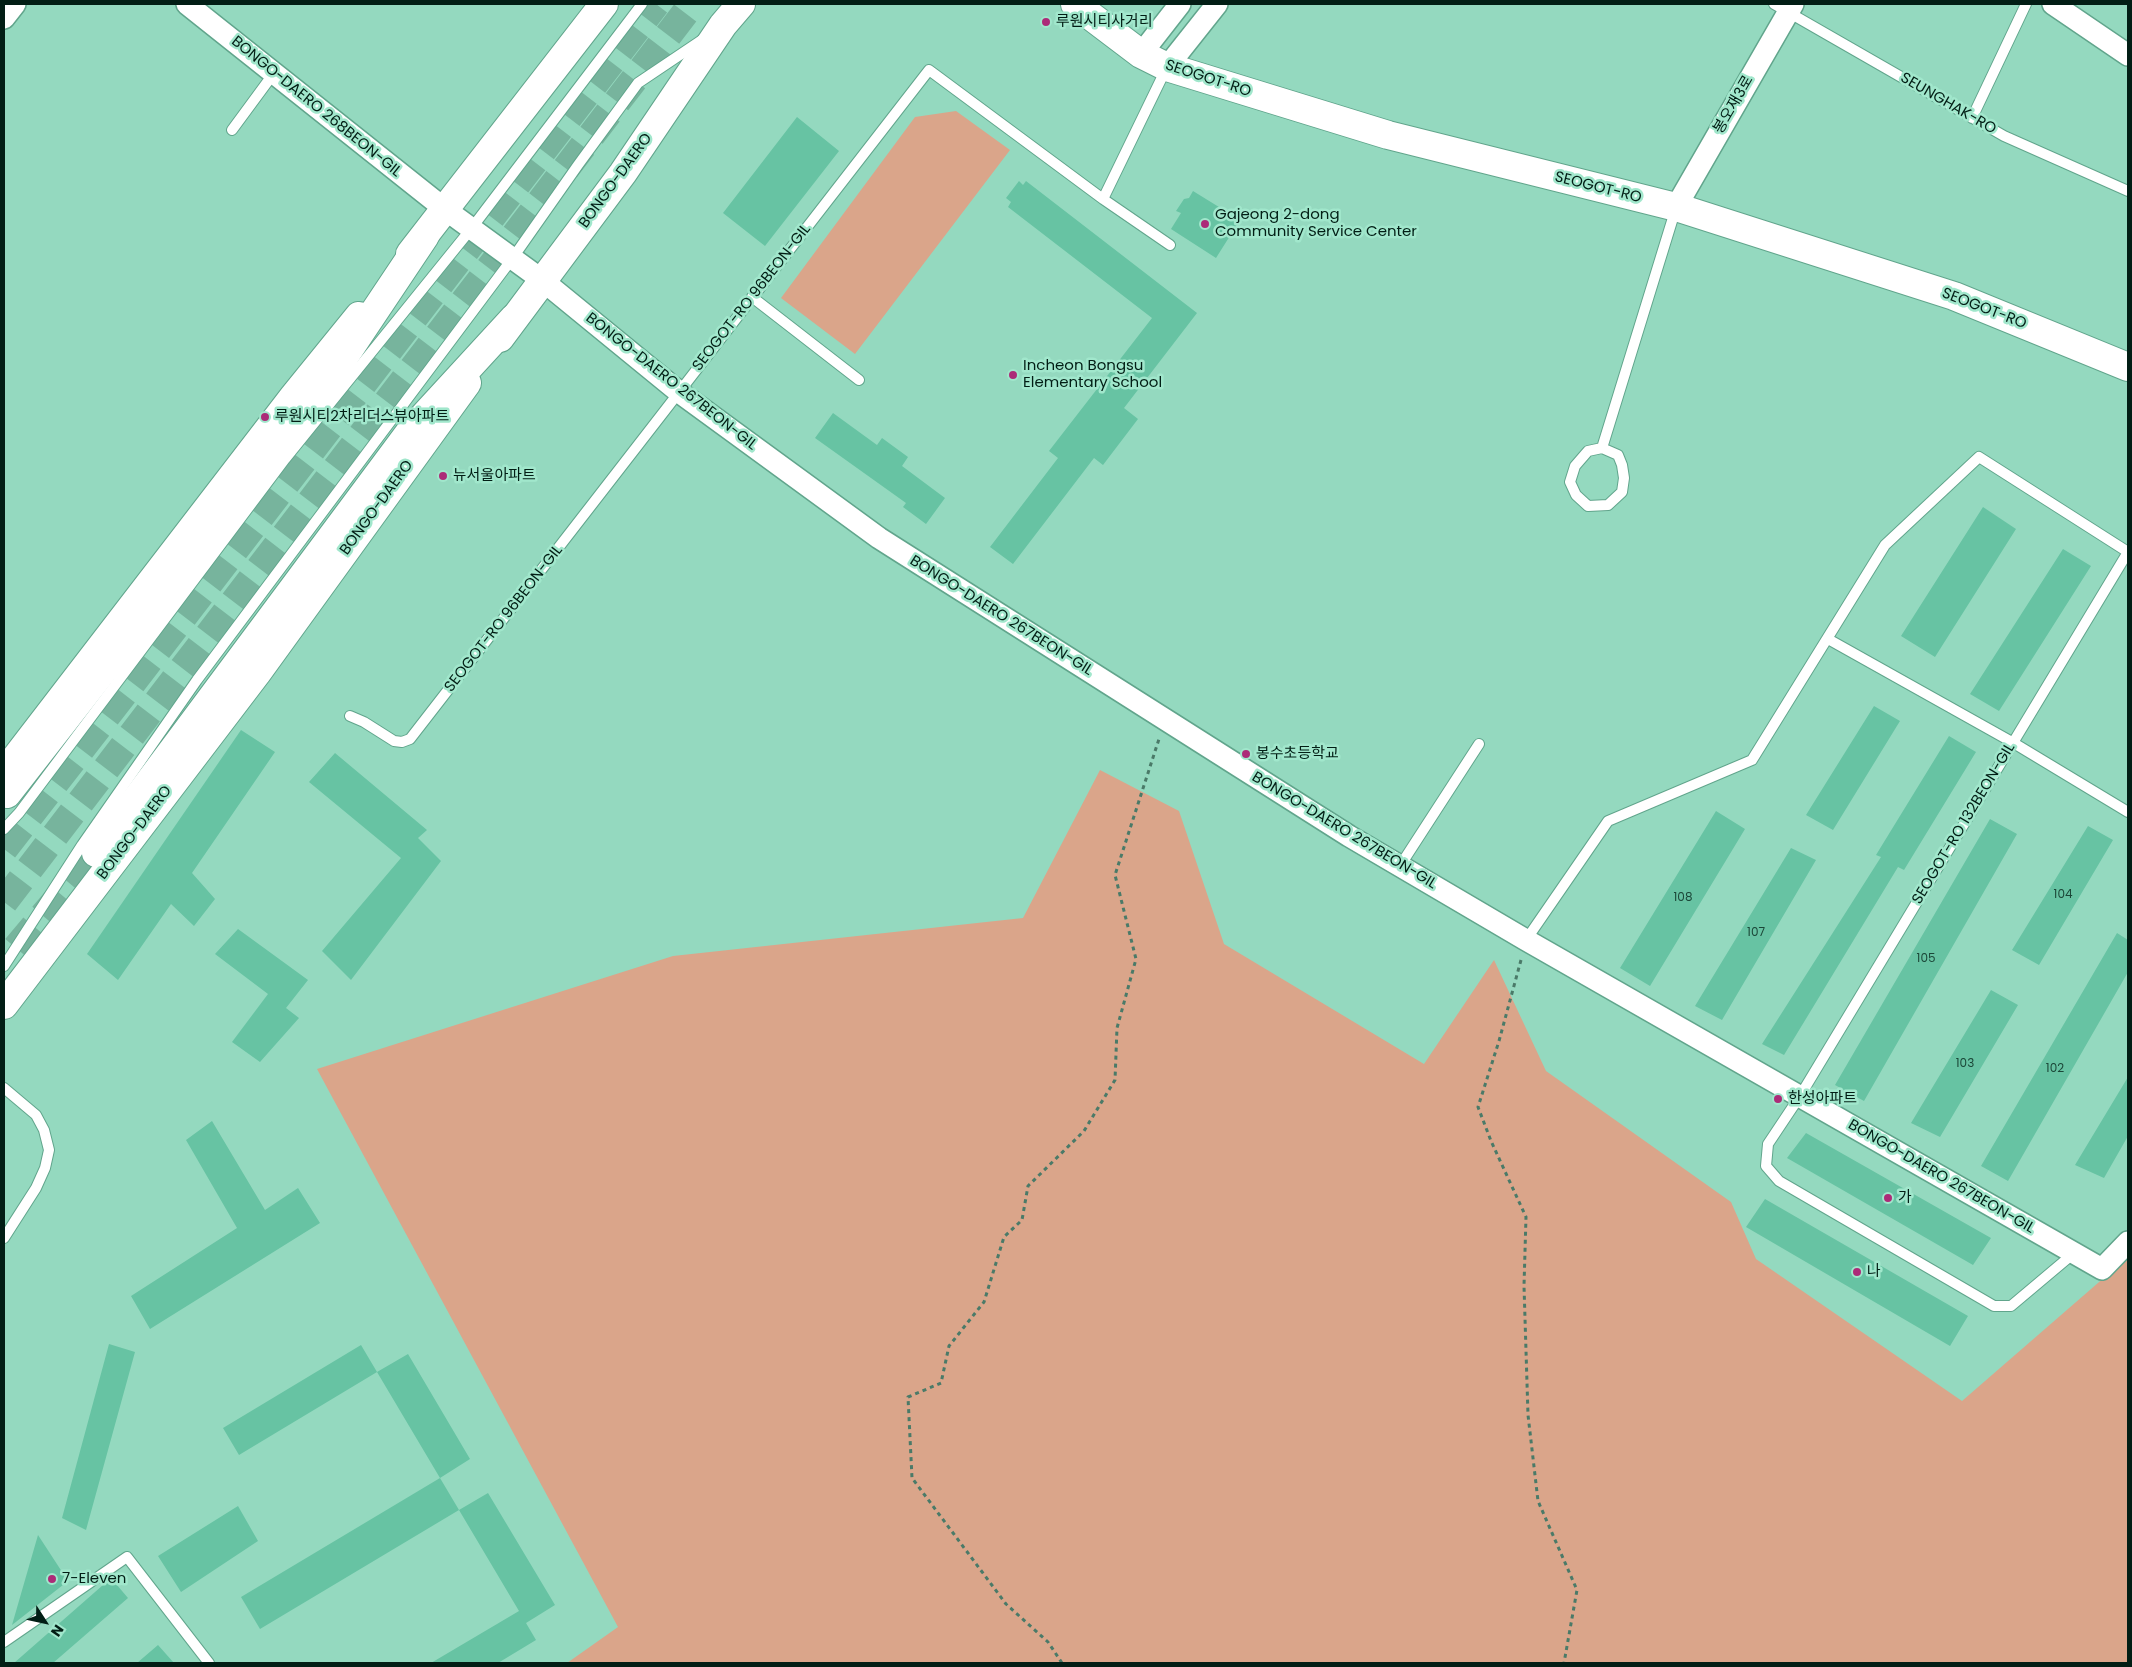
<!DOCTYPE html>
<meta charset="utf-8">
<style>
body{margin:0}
#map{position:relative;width:2132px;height:1667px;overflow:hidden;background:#94d9bf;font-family:Poppins,sans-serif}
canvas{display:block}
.frame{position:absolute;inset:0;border:5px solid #021e15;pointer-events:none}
.north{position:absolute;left:20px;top:1597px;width:50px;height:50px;-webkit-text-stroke:4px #a1e7cc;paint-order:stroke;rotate:125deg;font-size:14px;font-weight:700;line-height:20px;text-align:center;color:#021e15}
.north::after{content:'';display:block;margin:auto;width:18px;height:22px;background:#021e15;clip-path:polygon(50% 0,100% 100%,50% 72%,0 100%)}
</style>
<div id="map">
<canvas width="2132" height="1667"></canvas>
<div class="frame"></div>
<div class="north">N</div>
</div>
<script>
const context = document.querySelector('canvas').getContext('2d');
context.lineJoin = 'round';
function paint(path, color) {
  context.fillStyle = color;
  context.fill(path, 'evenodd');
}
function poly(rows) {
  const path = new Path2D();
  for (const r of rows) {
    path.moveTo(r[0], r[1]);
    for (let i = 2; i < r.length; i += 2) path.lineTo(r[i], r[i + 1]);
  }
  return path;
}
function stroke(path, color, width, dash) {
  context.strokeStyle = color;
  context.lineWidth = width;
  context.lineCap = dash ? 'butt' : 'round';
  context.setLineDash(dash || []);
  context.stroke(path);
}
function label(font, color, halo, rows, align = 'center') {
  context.font = font + ' Poppins,"Noto Sans KR",sans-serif';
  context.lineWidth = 5;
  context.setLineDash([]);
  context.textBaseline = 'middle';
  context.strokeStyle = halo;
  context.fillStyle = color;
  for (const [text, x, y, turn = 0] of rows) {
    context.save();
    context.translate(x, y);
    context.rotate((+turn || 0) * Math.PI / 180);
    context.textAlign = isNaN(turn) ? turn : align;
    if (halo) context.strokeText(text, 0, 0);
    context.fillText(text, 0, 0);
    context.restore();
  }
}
paint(poly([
 [956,111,1010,150,855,354,781,298,915,117],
 [1100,770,1179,811,1224,944,1424,1064,1494,960,1546,1071,1731,1202,1756,1259,1962,1401,2106,1276,2128,1254,2128,1663,567,1663,618,1627,317,1069,673,956,1023,918]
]), '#daa58a');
paint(poly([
 [797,117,839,151,765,246,723,213],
 [1019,181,1023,185,1026,181,1197,313,1124,408,1138,419,1103,465,1094,458,1013,564,990,547,1058,458,1049,451,1152,318,1008,207,1011,202,1006,198],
 [1193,191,1240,220,1216,258,1171,229,1181,213,1176,211,1184,199,1189,198],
 [833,413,877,445,882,438,908,457,902,466,945,498,926,524,903,507,906,503,815,438],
 [1983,507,2016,529,1935,657,1901,636],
 [2063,549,2091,566,1999,711,1970,694],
 [1874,706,1900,721,1833,830,1806,815],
 [241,730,275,752,192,873,215,899,194,926,171,904,118,980,87,954],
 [1949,736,1976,752,1904,870,1898,867,1784,1055,1762,1044,1881,857,1876,855],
 [335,753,427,830,418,838,441,861,351,980,322,951,401,858,309,782],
 [1716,811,1745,829,1650,986,1620,968],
 [1990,819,2017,834,1864,1101,1835,1085],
 [2088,826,2113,840,2039,965,2012,950],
 [1791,848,1816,860,1722,1020,1695,1006],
 [238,929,308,980,286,1008,299,1018,260,1062,232,1042,268,994,215,954],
 [2117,933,2128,940,2128,972,2008,1181,1981,1166],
 [1991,990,2018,1005,1940,1137,1911,1123],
 [2128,1077,2128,1136,2104,1178,2075,1165],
 [212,1121,265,1210,298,1188,320,1223,150,1329,131,1296,237,1228,186,1140],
 [1806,1133,1991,1238,1973,1265,1787,1158],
 [1765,1199,1968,1316,1950,1346,1746,1227],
 [109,1344,135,1352,86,1530,62,1518],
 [361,1345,377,1372,239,1455,223,1428],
 [408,1354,470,1459,440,1478,377,1372],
 [440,1478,459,1510,260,1629,241,1597],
 [488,1493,555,1605,526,1623,536,1640,498,1663,431,1663,519,1611,459,1510],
 [238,1506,258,1541,181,1592,158,1556],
 [38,1535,68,1581,12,1625],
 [111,1578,128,1598,53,1663,14,1663],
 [158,1645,174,1663,137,1663]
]), '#67c3a3');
stroke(poly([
 [4,849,656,4],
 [4,902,692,4],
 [16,948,96,853]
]), '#77b49d', 28, [28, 14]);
const lane = poly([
 [1774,4,2004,136,2128,191],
 [1972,118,2026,4],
 [232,130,274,73],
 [1103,199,1167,67],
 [752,297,859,380],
 [1602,448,1676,208],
 [1602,448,1618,455,1622,465,1624,478,1622,492,1608,505,1588,506,1576,495,1570,482,1575,466,1588,451,1602,448],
 [1828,639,2012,742,2128,812],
 [350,716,364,722,394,741,402,742,410,739,929,70,1103,199,1170,245],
 [4,829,19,813,285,459,471,229,642,4],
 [1400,866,1479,744],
 [1526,940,1608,821,1752,760,1885,545,1979,457,2128,552],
 [4,966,82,845,197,680,512,259,578,165,638,83,702,40],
 [4,1088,36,1115,44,1130,49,1150,45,1168,36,1188,4,1238],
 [2074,1253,2011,1306,1994,1306,1779,1181,1766,1166,1768,1144,1800,1096,2128,552],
 [4,1642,127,1557,209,1663]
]);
const street = poly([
 [187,4,446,210,542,280,679,392,879,538,1349,836,1526,940,2102,1269,2128,1242],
 [2053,4,2128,55],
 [4,18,15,4],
 [1141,54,1180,4],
 [1167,67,1217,4],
 [1676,207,1793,4]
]);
const secondary = poly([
 [1075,4,1141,54,1167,67,1388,135,1676,207,1954,296,2128,367]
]);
const primary = poly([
 [410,254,604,4],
 [500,338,623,173,723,25,741,4],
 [4,773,294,396,359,316],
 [4,1005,257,673,467,383]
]);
const highway = poly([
 [7,794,322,390,425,236],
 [96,853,412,429,514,318]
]);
stroke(lane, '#61a58c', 12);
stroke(street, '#61a58c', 24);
stroke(secondary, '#61a58c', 30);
stroke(primary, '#61a58c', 30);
stroke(highway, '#61a58c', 30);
stroke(poly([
 [1521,960,1499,1041,1478,1107,1491,1141,1526,1217,1524,1286,1528,1415,1538,1501,1577,1590,1564,1663],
 [1062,1663,1048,1642,1006,1604,912,1478,908,1397,941,1383,949,1346,984,1302,1004,1237,1022,1220,1028,1186,1084,1131,1115,1080,1117,1028,1136,959,1115,875,1159,739]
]), '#4a7a68', 3, [4, 4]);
stroke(lane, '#fff', 10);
stroke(street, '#fff', 21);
stroke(secondary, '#fff', 28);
stroke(primary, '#fff', 28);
stroke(highway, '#fff', 28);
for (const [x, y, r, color] of [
 [1046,22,5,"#ac2b78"],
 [1205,224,5,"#ac2b78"],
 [1013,375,5,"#ac2b78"],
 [265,417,5,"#ac2b78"],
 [443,476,5,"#ac2b78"],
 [1246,754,5,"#ac2b78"],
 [1778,1099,5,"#ac2b78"],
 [1888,1198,5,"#ac2b78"],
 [1857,1272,5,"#ac2b78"],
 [52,1579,5,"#ac2b78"]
]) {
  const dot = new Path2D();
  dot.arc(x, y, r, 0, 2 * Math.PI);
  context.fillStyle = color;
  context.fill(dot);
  stroke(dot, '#a1e7cc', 2);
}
label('12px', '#1b4738', null, [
 ["104",2063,895],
 ["108",1683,898],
 ["107",1756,933],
 ["105",1926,959],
 ["103",1965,1064],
 ["102",2055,1069]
]);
label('15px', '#021e15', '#a1e7cc', [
 ["루원시티사거리",1056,22],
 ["Gajeong 2-dong",1215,215],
 ["Community Service Center",1215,232],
 ["Incheon Bongsu",1023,366],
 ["Elementary School",1023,383],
 ["루원시티2차리더스뷰아파트",275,417],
 ["뉴서울아파트",453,476],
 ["봉수초등학교",1256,754],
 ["한성아파트",1788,1099],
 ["가",1898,1198],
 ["나",1867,1272],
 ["7-Eleven",62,1579]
], 'left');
label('15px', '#021e15', '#a1e7cc', [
 ["SEOGOT-RO",1208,79,18],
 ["SEUNGHAK-RO",1948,104,30],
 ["봉오재3로",1734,105,-60],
 ["BONGO-DAERO 268BEON-GIL",316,107,39],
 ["BONGO-DAERO",616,181,-54],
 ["SEOGOT-RO",1598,188,14],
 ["SEOGOT-RO 96BEON-GIL",752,298,-52],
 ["SEOGOT-RO",1984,309,21],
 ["BONGO-DAERO 267BEON-GIL",671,382,38],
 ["BONGO-DAERO",377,508,-54],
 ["BONGO-DAERO 267BEON-GIL",1001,616,32],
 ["SEOGOT-RO 96BEON-GIL",504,619,-52],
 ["SEOGOT-RO 132BEON-GIL",1964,824,-59],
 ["BONGO-DAERO 267BEON-GIL",1344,831,31],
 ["BONGO-DAERO",135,833,-53],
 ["BONGO-DAERO 267BEON-GIL",1941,1177,30]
]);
</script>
